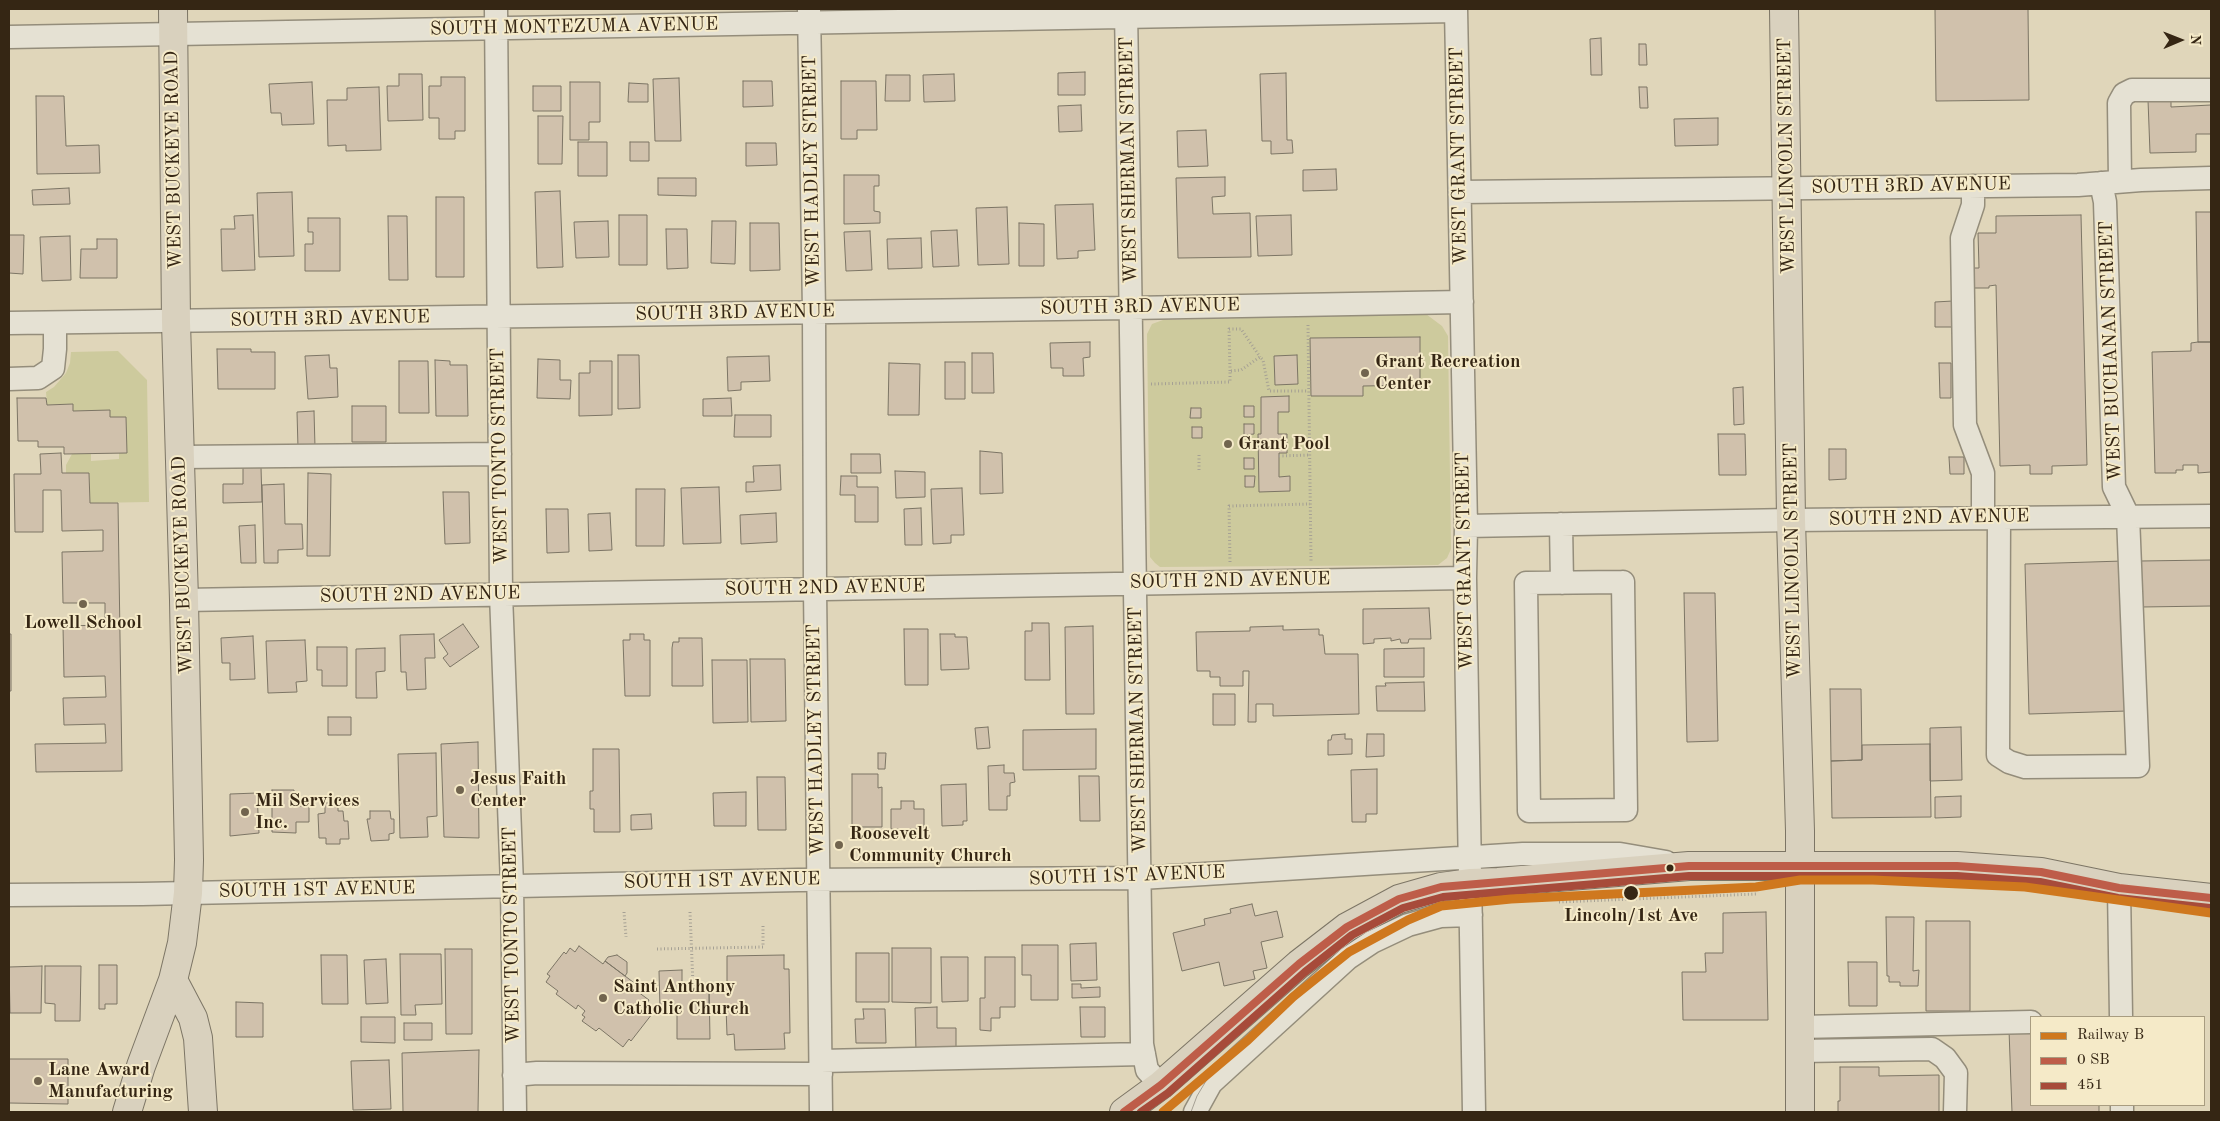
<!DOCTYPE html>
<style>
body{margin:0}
#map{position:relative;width:2220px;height:1121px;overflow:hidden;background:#e0d6ba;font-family:"Old Standard TT",serif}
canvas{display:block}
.frame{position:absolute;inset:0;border:10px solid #352614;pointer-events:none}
.legend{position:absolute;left:2030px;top:1016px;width:175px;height:90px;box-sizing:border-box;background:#f5eac8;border:1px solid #a89c80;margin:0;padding:6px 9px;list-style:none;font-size:15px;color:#352614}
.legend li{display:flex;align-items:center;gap:10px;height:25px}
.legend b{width:25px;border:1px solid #a89c80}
.north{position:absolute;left:2155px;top:15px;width:50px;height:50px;-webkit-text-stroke:4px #f5eac8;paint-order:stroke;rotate:89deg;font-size:14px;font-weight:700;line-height:20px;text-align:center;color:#352614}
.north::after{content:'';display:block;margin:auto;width:18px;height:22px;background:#352614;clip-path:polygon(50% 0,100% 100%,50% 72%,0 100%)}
</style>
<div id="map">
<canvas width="2220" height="1121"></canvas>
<div class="frame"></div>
<ul class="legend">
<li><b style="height:6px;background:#cf781e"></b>Railway B</li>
<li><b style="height:6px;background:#be5d49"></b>0 SB</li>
<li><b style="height:6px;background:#a74b3a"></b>451</li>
</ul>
<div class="north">N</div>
</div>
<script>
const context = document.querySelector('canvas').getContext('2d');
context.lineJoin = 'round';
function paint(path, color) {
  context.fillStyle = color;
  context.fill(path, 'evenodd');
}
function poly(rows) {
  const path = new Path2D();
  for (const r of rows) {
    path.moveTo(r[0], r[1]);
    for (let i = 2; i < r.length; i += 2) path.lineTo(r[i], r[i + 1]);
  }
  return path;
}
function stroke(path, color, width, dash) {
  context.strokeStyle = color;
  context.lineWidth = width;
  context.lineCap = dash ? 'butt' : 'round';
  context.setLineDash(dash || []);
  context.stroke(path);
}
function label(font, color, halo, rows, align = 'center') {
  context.font = font + ' "Old Standard TT",serif';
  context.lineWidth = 4;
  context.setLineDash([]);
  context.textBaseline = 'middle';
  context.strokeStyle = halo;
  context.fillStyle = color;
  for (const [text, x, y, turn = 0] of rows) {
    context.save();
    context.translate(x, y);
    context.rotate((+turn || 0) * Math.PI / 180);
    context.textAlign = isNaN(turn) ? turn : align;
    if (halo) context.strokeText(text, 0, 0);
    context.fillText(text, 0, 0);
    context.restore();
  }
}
paint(poly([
 [1426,314,1442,326,1448,336,1451,549,1447,558,1438,565,1160,567,1155,563,1150,557,1147,334,1152,324,1163,320],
 [118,351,147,380,149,502,90,503,89,473,66,473,66,465,72,454,91,454,91,461,119,459,119,453,127,453,110,417,110,411,73,411,73,404,47,405,46,392,54,387,66,373,70,363,71,352]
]), '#cdca9d');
const building = poly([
 [1935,9,2028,9,2029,100,1936,101,1935,9],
 [1601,38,1602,75,1591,75,1590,39,1601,38],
 [1639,44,1646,44,1647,65,1639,65,1639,44],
 [1085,72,1085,95,1058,95,1058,73,1085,72],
 [1286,73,1287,140,1292,140,1293,153,1271,154,1271,141,1262,141,1260,74,1286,73],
 [399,74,422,74,423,120,388,121,387,86,399,86,399,74],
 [954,74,955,101,924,102,923,75,954,74],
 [886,75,910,75,910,101,885,101,886,75],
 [441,77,465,77,465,131,455,131,455,139,439,139,439,118,429,118,429,86,441,86,441,77],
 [679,78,681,141,655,141,653,79,679,78],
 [743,81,772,81,773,106,743,107,743,81],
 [841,81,876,81,877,130,857,130,857,139,841,139,841,81],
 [312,82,314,124,282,125,281,113,271,113,269,84,312,82],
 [570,82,600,82,600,122,589,122,589,140,570,140,570,82],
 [629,83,648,84,648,102,628,102,629,83],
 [533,86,561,86,561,111,533,111,533,86],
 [379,87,381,150,346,151,346,145,328,146,327,100,347,100,347,88,379,87],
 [1639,87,1647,87,1648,108,1640,108,1639,87],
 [36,96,64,96,66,146,99,145,100,173,37,174,36,96],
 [2171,99,2171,107,2211,105,2211,134,2196,134,2196,152,2150,153,2148,100,2171,99],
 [1081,105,1082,131,1059,132,1058,106,1081,105],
 [538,116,563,116,562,164,538,164,538,116],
 [1718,118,1718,145,1675,146,1674,119,1718,118],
 [1206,130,1208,166,1178,167,1177,131,1206,130],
 [578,142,607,142,607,176,578,176,578,142],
 [630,142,649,142,649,161,630,161,630,142],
 [746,143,776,143,777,165,746,166,746,143],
 [1336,169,1337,190,1303,191,1303,170,1336,169],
 [844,175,879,175,879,186,874,186,874,211,880,212,880,223,844,224,844,175],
 [1225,177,1225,196,1212,197,1213,214,1250,213,1251,257,1178,258,1176,178,1225,177],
 [658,178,696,178,696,196,658,195,658,178],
 [69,188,70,204,33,205,32,190,69,188],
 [560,191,563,267,537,268,535,192,560,191],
 [292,192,294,256,259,257,257,193,292,192],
 [436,197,464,197,464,277,436,277,436,197],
 [1093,204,1095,250,1078,251,1078,258,1057,259,1055,205,1093,204],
 [1007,207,1009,264,978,265,976,208,1007,207],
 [2196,212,2211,212,2211,342,2198,342,2196,212],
 [253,215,255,270,222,271,221,229,235,229,234,216,253,215],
 [619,215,647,215,647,265,619,265,619,215],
 [1291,215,1292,255,1258,256,1256,216,1291,215],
 [2081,215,2087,465,2052,466,2052,474,2030,474,2030,465,2000,466,1996,285,1989,286,1989,288,1970,288,1969,268,1979,268,1978,233,1996,233,1996,216,2081,215],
 [388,216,407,216,408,280,389,280,388,216],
 [308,218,340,218,340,271,305,271,305,244,313,244,313,232,308,232,308,218],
 [608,221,609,257,576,258,574,222,608,221],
 [712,221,736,221,735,264,711,263,712,221],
 [750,223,779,223,780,270,750,271,750,223],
 [1019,223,1044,224,1044,266,1019,266,1019,223],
 [666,229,687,229,688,268,667,269,666,229],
 [957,230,959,266,933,267,931,231,957,230],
 [870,231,872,270,846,271,844,232,870,231],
 [9,235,24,235,23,274,9,273,9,235],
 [70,236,71,280,42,281,40,237,70,236],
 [921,238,922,268,888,269,887,239,921,238],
 [97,239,117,239,117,278,80,278,81,249,97,249,97,239],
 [1953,301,1953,327,1935,327,1935,302,1953,301],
 [1420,337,1420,385,1363,386,1363,396,1311,396,1310,338,1420,337],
 [1090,342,1090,357,1083,358,1084,376,1063,376,1063,368,1051,368,1050,343,1090,342],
 [2198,342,2211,342,2211,472,2198,473,2198,465,2183,465,2183,470,2176,470,2176,473,2155,473,2152,352,2191,351,2191,343,2198,342],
 [217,349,251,349,251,352,275,352,275,389,218,389,217,349],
 [972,353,993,353,994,393,972,393,972,353],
 [329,355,330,368,337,368,338,397,308,399,305,356,329,355],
 [618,355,639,355,640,408,618,409,618,355],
 [1297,355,1298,384,1275,385,1274,356,1297,355],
 [769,356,770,381,741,382,741,390,728,391,727,357,769,356],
 [538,359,560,360,560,380,571,380,570,399,537,398,538,359],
 [435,360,450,361,450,365,467,365,468,416,436,416,435,360],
 [399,361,428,361,429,413,399,413,399,361],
 [590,361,612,361,612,415,579,416,579,373,590,373,590,361],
 [945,362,965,362,965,399,945,399,945,362],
 [889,363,920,364,919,415,888,415,889,363],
 [1939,363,1951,363,1951,398,1940,398,1939,363],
 [1743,387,1744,424,1734,425,1733,388,1743,387],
 [1289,396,1289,412,1278,412,1278,434,1287,434,1287,453,1279,453,1279,477,1290,476,1290,491,1259,492,1258,434,1261,434,1261,397,1289,396],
 [17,398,46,398,47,405,73,404,73,411,110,410,110,417,126,417,127,453,64,454,64,447,38,447,38,441,18,441,17,398],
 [731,398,732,416,703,416,703,399,731,398],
 [352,406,386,406,386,442,352,442,352,406],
 [1244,406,1254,406,1254,417,1244,417,1244,406],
 [1191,408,1201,408,1201,418,1190,418,1191,408],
 [314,411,315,447,298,448,297,412,314,411],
 [735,415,771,415,771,437,734,437,735,415],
 [1244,424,1254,424,1254,434,1244,435,1244,424],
 [1192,427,1202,427,1202,438,1192,438,1192,427],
 [1718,434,1745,434,1746,475,1719,475,1718,434],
 [1829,449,1846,449,1846,479,1829,480,1829,449],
 [980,451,1002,453,1003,493,980,494,980,451],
 [61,453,62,473,89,473,90,503,118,503,122,771,36,772,35,744,106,743,105,724,64,725,63,698,106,697,105,676,64,677,63,626,105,625,105,603,63,603,62,552,103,551,103,530,62,531,61,490,43,490,43,532,15,532,14,474,41,474,40,454,61,453],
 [851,454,880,454,881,473,851,473,851,454],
 [1949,457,1964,457,1964,474,1950,474,1949,457],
 [1244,458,1254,458,1254,469,1244,469,1244,458],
 [780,465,781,490,746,492,746,482,754,482,753,466,780,465],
 [243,467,261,467,262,502,223,503,223,484,243,484,243,467],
 [895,471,925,472,925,497,896,498,895,471],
 [308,473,331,474,330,556,307,556,308,473],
 [841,476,857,476,857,487,878,487,878,522,855,522,855,495,840,495,841,476],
 [1245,476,1255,476,1254,487,1245,487,1245,476],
 [284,484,285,524,302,524,303,549,278,550,278,563,264,563,262,485,284,484],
 [719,487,721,543,683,544,681,488,719,487],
 [962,488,964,535,951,535,951,543,933,544,931,489,962,488],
 [636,489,665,489,664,546,636,546,636,489],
 [443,492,469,492,470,543,445,544,443,492],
 [921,508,922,545,905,545,904,509,921,508],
 [546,509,568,509,569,552,547,553,546,509],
 [610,513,612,550,589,551,588,514,610,513],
 [776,513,777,542,741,544,740,515,776,513],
 [255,525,256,563,241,563,239,526,255,525],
 [2211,560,2211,606,2141,607,2140,561,2211,560],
 [2123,561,2127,711,2029,714,2025,564,2123,561],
 [1684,593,1715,593,1718,741,1687,742,1684,593],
 [1429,608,1431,639,1409,639,1408,643,1401,643,1400,639,1391,641,1391,638,1374,639,1374,643,1363,644,1363,609,1429,608],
 [1032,623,1049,623,1050,680,1025,680,1025,631,1032,631,1032,623],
 [463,624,479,647,450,667,443,658,448,654,439,640,463,624],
 [1093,626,1094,714,1066,714,1065,627,1093,626],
 [1283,626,1283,630,1319,629,1319,635,1323,635,1325,654,1358,654,1359,714,1273,716,1273,704,1256,704,1256,722,1248,722,1249,671,1243,671,1243,686,1220,686,1220,677,1210,677,1210,671,1197,671,1196,632,1250,631,1250,627,1283,626],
 [904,629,928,629,928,685,905,685,904,629],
 [9,634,11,634,11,691,9,691,9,634],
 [434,634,435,658,425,658,426,689,407,690,406,672,401,672,400,635,434,634],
 [630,634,644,634,644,640,650,640,650,696,625,696,623,640,630,640,630,634],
 [940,634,955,634,955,637,967,637,969,669,941,670,940,634],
 [253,636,255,679,230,680,230,663,222,663,221,638,253,636],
 [679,638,702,638,703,686,672,686,672,648,673,642,679,642,679,638],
 [305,640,307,681,296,682,297,692,268,693,266,641,305,640],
 [317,647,347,647,347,686,322,686,322,670,317,670,317,647],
 [385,648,385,671,376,672,377,698,356,698,356,649,385,648],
 [1424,648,1424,677,1384,677,1384,649,1424,648],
 [750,659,785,659,786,721,751,722,750,659],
 [712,660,747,660,748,722,713,723,712,660],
 [1424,682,1425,711,1377,711,1376,686,1386,686,1385,683,1424,682],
 [1830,689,1861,689,1862,760,1831,761,1830,689],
 [1213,694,1235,694,1235,725,1213,725,1213,694],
 [328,717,351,717,351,735,328,735,328,717],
 [988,727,990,748,977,749,975,728,988,727],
 [1961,727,1962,780,1930,781,1930,728,1961,727],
 [1096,729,1096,769,1023,770,1023,730,1096,729],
 [1345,734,1345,739,1352,739,1352,754,1328,755,1328,740,1331,740,1332,735,1345,734],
 [1367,734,1384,734,1384,756,1366,757,1367,734],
 [478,742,479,838,444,837,441,744,478,742],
 [1930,744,1931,817,1832,818,1831,761,1862,760,1862,745,1930,744],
 [593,749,619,749,620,832,594,832,594,809,590,809,590,791,593,791,593,749],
 [436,753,437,816,427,817,428,837,400,838,398,754,436,753],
 [878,753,886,753,885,769,878,769,878,753],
 [1004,765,1004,773,1014,773,1015,782,1010,783,1010,796,1007,796,1007,810,989,810,988,766,1004,765],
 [1377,769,1377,814,1366,814,1366,822,1352,822,1351,770,1377,769],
 [852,774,878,774,878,788,882,787,882,827,852,827,852,774],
 [1079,776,1099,776,1100,821,1080,821,1079,776],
 [757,777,785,777,786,830,758,830,757,777],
 [966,784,967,821,963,821,963,825,942,826,941,785,966,784],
 [272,790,294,790,294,806,309,806,309,822,296,822,296,833,272,832,272,790],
 [746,792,746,826,714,826,713,793,746,792],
 [257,793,259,833,230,836,230,794,257,793],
 [1961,796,1961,817,1935,818,1935,797,1961,796],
 [901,801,914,801,914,809,924,809,924,829,891,829,891,809,901,809,901,801],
 [338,802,338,811,343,811,344,821,348,821,349,839,340,839,340,844,326,844,326,838,319,838,318,814,325,813,325,803,338,802],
 [370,811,390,811,391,819,394,819,394,833,389,834,389,840,371,841,367,819,370,819,370,811],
 [651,814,652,829,631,830,631,815,651,814],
 [1252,904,1255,916,1277,911,1283,937,1261,942,1267,968,1253,971,1255,979,1224,986,1219,962,1182,971,1173,933,1205,925,1204,919,1231,913,1230,909,1252,904],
 [1766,912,1768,1020,1683,1020,1682,972,1706,972,1705,953,1723,953,1723,913,1766,912],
 [1886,917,1914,917,1913,971,1919,970,1918,986,1900,986,1900,982,1889,982,1889,976,1887,976,1886,917],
 [1926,921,1970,921,1970,1011,1926,1011,1926,921],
 [1096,943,1097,980,1071,981,1070,944,1096,943],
 [1022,945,1058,945,1058,1000,1031,1000,1031,975,1022,975,1022,945],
 [579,946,603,964,605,961,637,985,634,989,649,1000,644,1008,652,1014,631,1041,629,1039,623,1047,599,1028,596,1031,582,1021,585,1017,582,1015,585,1011,578,1005,576,1009,556,994,558,991,546,982,550,976,547,974,564,952,566,954,570,948,575,952,579,946],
 [892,948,931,948,931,1003,892,1002,892,948],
 [445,949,472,949,472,1034,446,1034,445,949],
 [856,953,889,953,889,1002,856,1002,856,953],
 [400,954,441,954,442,1004,415,1005,416,1015,401,1015,400,954],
 [321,955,347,955,348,1004,322,1004,321,955],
 [617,955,627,962,627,973,625,976,605,961,608,957,617,955],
 [784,955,784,969,789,969,790,1033,784,1033,785,1049,735,1050,734,1034,727,1035,726,1007,709,1007,709,984,727,984,727,956,784,955],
 [941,957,968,957,968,1001,942,1002,941,957],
 [985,957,1015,957,1015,1007,1000,1007,1000,1018,991,1018,991,1031,980,1030,980,998,985,998,985,957],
 [386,959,388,1003,366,1004,364,960,386,959],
 [1848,962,1877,962,1877,1006,1849,1006,1848,962],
 [99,965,117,965,117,1004,105,1004,105,1009,99,1009,99,965],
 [42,966,41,1013,10,1013,9,967,42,966],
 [45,966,81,966,80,1021,55,1021,55,1004,45,1003,45,966],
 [682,970,682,985,709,984,710,1039,677,1039,677,1009,660,1009,659,971,682,970],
 [1072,984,1081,984,1081,988,1100,987,1100,997,1072,998,1072,984],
 [236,1002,263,1003,263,1037,236,1037,236,1002],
 [937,1007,937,1028,956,1028,956,1051,916,1052,915,1008,937,1007],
 [1080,1007,1105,1007,1105,1037,1081,1037,1080,1007],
 [863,1009,885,1009,886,1043,856,1043,855,1019,864,1019,863,1009],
 [361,1017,395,1017,395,1043,361,1042,361,1017],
 [404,1023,432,1023,432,1040,404,1040,404,1023],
 [2031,1029,2031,1105,2099,1105,2099,1112,2012,1112,2009,1030,2031,1029],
 [479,1050,478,1112,403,1112,402,1053,479,1050],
 [9,1059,68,1059,68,1104,9,1103,9,1059],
 [389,1060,391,1109,353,1110,351,1061,389,1060],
 [1840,1067,1879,1067,1879,1076,1939,1075,1939,1112,1838,1112,1838,1101,1840,1101,1840,1067]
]);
paint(building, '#d0c1ac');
stroke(building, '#7c7565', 1);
const minor = poly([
 [496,9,501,594,512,885,515,1112],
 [809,9,814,311,815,588,821,1112],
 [1126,9,1142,1044,1147,1070,1161,1085],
 [1456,9,1466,526,1465,578,1474,1112],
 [9,37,1456,11],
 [2120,181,2119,103,2124,94,2132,90,2211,90],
 [1973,186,1973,205,1962,238,1965,425,1983,473,1983,518],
 [1460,192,2078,185,2141,180,2211,178],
 [9,323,1131,308,1462,302],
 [9,379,38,378,53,368,55,349,55,323],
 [180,457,500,454],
 [1999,518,1998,755,2009,762,2025,767,2138,766,2128,516,2114,487,2105,202,2101,183],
 [1561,524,1562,583],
 [1466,526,1791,520,2211,516],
 [1623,582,1626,810,1529,811,1526,583,1623,582],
 [184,600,1465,578],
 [2119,888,2121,1017],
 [9,895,142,894,798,880,1141,878,1523,854,1620,854,1666,862],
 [1800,1027,2031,1022],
 [1800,1051,1932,1049,1945,1058,1956,1073,1955,1112],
 [821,1061,1144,1054],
 [514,1075,537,1073,821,1074],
 [2122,1105,2122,1112],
 [1195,1112,1211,1083,1348,958,1372,942,1408,925,1441,916,1471,915]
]);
const major = poly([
 [1784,9,1791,520,1800,831,1800,1112],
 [173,980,193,1018,198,1038,203,1112],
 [127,1112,141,1066,173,980,182,943,188,893,189,860,184,600,176,322,173,9],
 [1124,1112,1161,1085,1299,964,1347,927,1399,899,1441,887,1471,883,1498,882,1689,866,1957,866,2041,872,2119,888,2211,898]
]);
stroke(minor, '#948d7b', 25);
stroke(major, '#7c7565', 30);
stroke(poly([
 [1308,325,1311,561],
 [1230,371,1229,329,1241,329,1260,357],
 [1151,384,1230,382,1230,371,1241,370,1260,357,1263,360,1269,391,1308,391],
 [1199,455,1199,471],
 [1279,456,1309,455],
 [1230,562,1229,506,1310,504],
 [1559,902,1756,894],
 [624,912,626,937],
 [690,912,693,985],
 [657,949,763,947,763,926]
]), '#a5a094', 3, [1, 2.5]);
stroke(minor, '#e5e1d3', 22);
stroke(major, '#d9d1be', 28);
stroke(poly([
 [1191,1112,1197,1096,1212,1071]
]), '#a5a094', 1);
stroke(poly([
 [1124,1112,1161,1085,1299,964,1347,927,1399,899,1441,887,1689,866,1957,866,2041,872,2119,888,2211,898]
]), '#be5d49', 8);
stroke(poly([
 [1141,1112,1168,1093,1305,972,1352,935,1403,908,1443,897,1689,876,1957,876,2040,882,2118,898,2210,908]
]), '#a74b3a', 8);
stroke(poly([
 [1163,1112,1248,1040,1293,997,1349,952,1408,920,1441,906,1511,899,1756,887,1800,880,1873,880,2025,887,2211,913]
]), '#cf781e', 9);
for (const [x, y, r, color] of [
 [1365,373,5,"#71644e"],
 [1228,444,5,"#71644e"],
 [83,604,5,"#71644e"],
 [460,790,5,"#71644e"],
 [245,812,5,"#71644e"],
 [839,845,5,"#71644e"],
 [1670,868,4.5,"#352614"],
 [1631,893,8,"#352614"],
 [603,998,5,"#71644e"],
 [38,1081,5,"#71644e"]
]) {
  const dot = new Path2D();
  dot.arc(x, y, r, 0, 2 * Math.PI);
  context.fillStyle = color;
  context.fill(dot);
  stroke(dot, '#f5eac8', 2);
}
label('19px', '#352614', '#f5eac8', [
 ["SOUTH MONTEZUMA AVENUE",574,27,-1],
 ["WEST GRANT STREET",1459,156,-91],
 ["WEST LINCOLN STREET",1787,156,-91],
 ["WEST BUCKEYE ROAD",174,160,-91],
 ["WEST SHERMAN STREET",1129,160,-91],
 ["WEST HADLEY STREET",812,171,-91],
 ["SOUTH 3RD AVENUE",1911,186,-1],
 ["SOUTH 3RD AVENUE",1140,307,-1],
 ["SOUTH 3RD AVENUE",735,313,-1],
 ["SOUTH 3RD AVENUE",330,319,-1],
 ["WEST BUCHANAN STREET",2111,351,-92],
 ["WEST TONTO STREET",500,456,-91],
 ["SOUTH 2ND AVENUE",1929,518,-1],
 ["WEST GRANT STREET",1465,561,-91],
 ["WEST LINCOLN STREET",1793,561,-91],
 ["WEST BUCKEYE ROAD",183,565,-92],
 ["SOUTH 2ND AVENUE",1230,581,-1],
 ["SOUTH 2ND AVENUE",825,588,-1],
 ["SOUTH 2ND AVENUE",420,595,-1],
 ["WEST SHERMAN STREET",1138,730,-91],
 ["WEST HADLEY STREET",816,740,-91],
 ["SOUTH 1ST AVENUE",1127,876,-2],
 ["SOUTH 1ST AVENUE",722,881,-1],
 ["SOUTH 1ST AVENUE",317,890,-1],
 ["WEST TONTO STREET",512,935,-91]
]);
label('bold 19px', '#352614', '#f5eac8', [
 ["Grant Recreation",1375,362],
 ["Center",1375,384],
 ["Grant Pool",1238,444],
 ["Lowell School",83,623,"center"],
 ["Jesus Faith",470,779],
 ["Center",470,801],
 ["Mil Services",255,801],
 ["Inc.",255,823],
 ["Roosevelt",849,834],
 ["Community Church",849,856],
 ["Saint Anthony",613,987],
 ["Catholic Church",613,1009],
 ["Lane Award",48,1070],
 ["Manufacturing",48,1092]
], 'left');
label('bold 19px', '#352614', '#f5eac8', [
 ["Lincoln/1st Ave",1631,916]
]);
</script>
